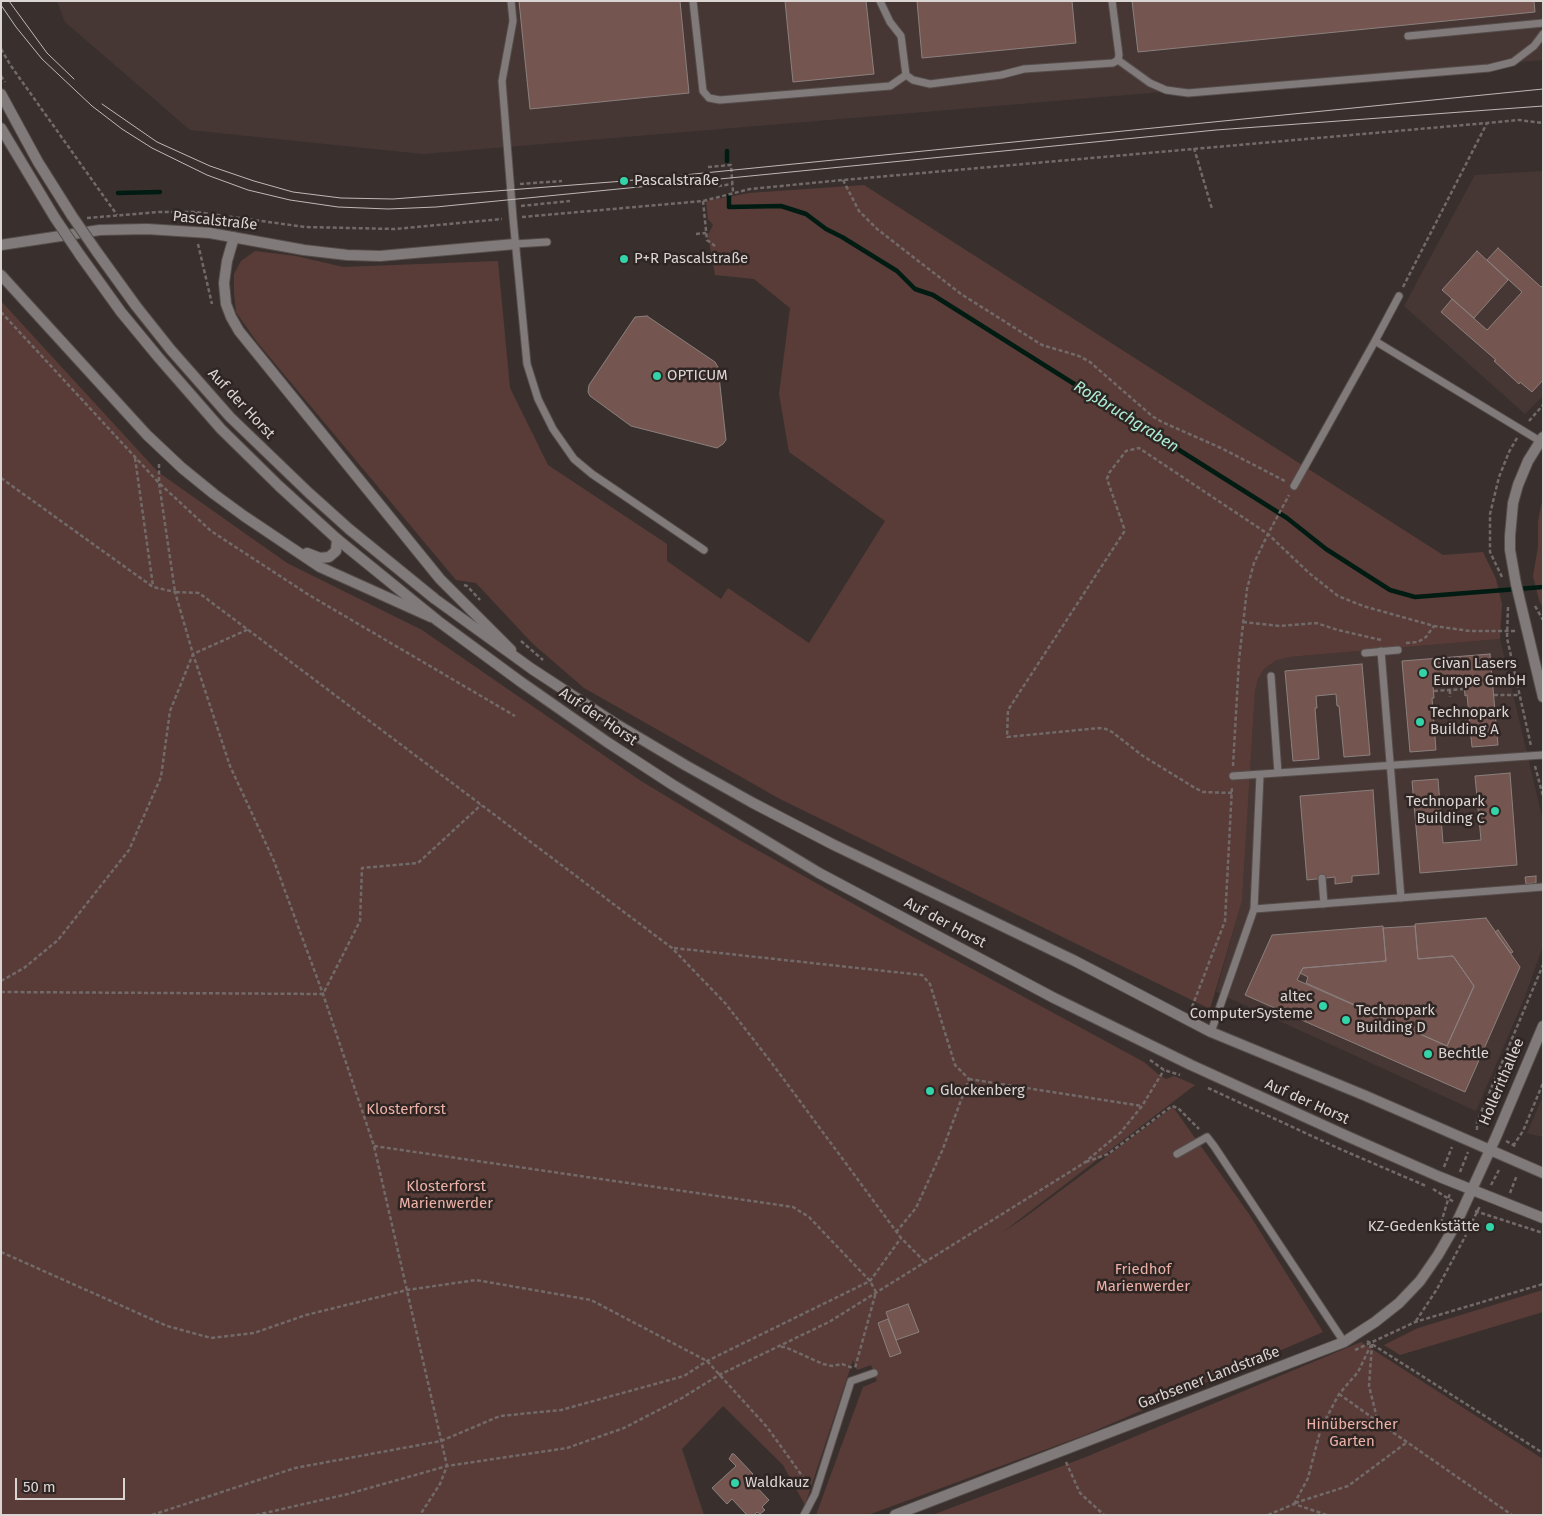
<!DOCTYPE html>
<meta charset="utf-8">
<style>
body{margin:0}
#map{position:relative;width:1544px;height:1516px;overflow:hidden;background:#39302e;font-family:"Fira Sans",sans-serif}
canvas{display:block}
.frame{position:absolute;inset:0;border:2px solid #dad4d3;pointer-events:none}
.scale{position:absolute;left:15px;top:1478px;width:110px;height:22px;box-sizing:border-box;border:2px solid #dad4d3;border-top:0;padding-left:6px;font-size:15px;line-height:18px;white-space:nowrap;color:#dad4d3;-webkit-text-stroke:4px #2f2624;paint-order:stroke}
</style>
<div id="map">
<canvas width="1544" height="1516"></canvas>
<div class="frame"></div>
<div class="scale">50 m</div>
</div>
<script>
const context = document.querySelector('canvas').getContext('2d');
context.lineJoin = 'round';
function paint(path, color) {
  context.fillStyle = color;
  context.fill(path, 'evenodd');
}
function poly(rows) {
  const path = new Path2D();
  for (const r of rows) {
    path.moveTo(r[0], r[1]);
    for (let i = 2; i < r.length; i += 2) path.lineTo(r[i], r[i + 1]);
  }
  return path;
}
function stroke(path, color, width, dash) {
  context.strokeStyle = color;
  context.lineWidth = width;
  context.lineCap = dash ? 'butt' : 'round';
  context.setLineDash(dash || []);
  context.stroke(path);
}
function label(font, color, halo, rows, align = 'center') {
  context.font = font + ' "Fira Sans",sans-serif';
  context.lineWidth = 5;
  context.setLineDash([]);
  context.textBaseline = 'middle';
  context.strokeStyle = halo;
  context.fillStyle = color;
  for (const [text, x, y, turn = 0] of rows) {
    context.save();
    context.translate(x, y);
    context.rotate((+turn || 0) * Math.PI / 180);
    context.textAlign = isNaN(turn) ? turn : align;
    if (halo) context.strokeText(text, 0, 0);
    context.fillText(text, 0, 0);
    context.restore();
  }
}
paint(poly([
 [57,1,1543,1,1543,60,423,154,190,130,65,22],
 [1543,171,1543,396,1525,414,1404,306,1475,175],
 [1500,639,1543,821,1543,946,1524,999,1476,1111,1216,992,1242,901,1255,691,1258,679,1264,669,1275,661,1288,657],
 [1543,1096,1543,1137,1527,1133]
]), '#473734');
paint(poly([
 [864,185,1443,555,1483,552,1496,579,1502,604,1500,639,1289,657,1275,661,1264,669,1258,679,1255,691,1242,901,1210,1009,780,799,584,688,532,643,476,583,456,580,257,342,236,312,234,292,234,274,241,261,255,251,296,256,343,267,498,261,510,388,548,465,667,544,667,561,721,599,728,588,809,643,885,521,789,452,779,394,790,308,754,279,715,275,708,235,713,225,708,219,706,201,749,193],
 [1,301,158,472,287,563,422,630,641,781,734,837,891,925,1144,1062,1158,1074,1166,1079,1174,1076,1195,1085,1003,1232,1024,1218,1173,1107,1249,1214,1323,1332,1085,1435,868,1515,816,1515,863,1387,877,1381,871,1365,857,1370,853,1360,805,1505,783,1465,723,1406,682,1449,704,1515,1,1515],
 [1543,497,1543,608,1539,600,1533,576,1538,547,1538,521],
 [1543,1290,1543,1312,1400,1355,1384,1345,1418,1328],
 [1361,1342,1543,1459,1543,1515,932,1515,1086,1457]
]), '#593c38');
stroke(poly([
 [727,151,727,161],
 [118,193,160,192],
 [729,196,729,207,781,206,806,214,826,229,842,237,897,271,915,289,933,295,1287,518,1326,549,1390,590,1415,597,1543,587]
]), '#001c12', 4.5);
const building = poly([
 [519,1,680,1,689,93,530,109,519,1],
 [785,1,866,1,874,74,793,82,785,1],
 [917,1,1072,1,1076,43,922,58,917,1],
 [1132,1,1534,1,1535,12,1138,52,1132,1],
 [1498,248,1541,287,1543,285,1543,380,1532,392,1520,382,1519,384,1494,361,1496,360,1441,312,1452,299,1487,330,1522,292,1487,260,1498,248],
 [1477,251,1508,280,1474,318,1442,290,1477,251],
 [647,316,715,362,718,367,726,440,723,444,717,448,631,426,590,396,588,392,589,385,635,317,647,316],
 [1490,654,1498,745,1472,747,1467,695,1465,696,1464,684,1433,686,1434,698,1432,698,1436,750,1410,752,1402,661,1490,654],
 [1362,664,1370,755,1344,757,1339,706,1337,706,1336,694,1316,696,1317,708,1315,708,1319,759,1293,761,1285,671,1362,664],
 [1510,773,1517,865,1420,873,1412,781,1438,779,1443,843,1481,840,1475,776,1510,773],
 [1373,790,1379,874,1352,876,1352,882,1335,884,1335,877,1307,880,1300,796,1373,790],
 [1536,876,1536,883,1526,884,1525,877,1536,876],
 [1486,918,1520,967,1465,1092,1245,995,1272,935,1383,926,1386,961,1303,968,1297,980,1447,1046,1474,986,1453,956,1418,959,1415,924,1486,918],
 [1415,926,1418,959,1453,956,1474,986,1447,1046,1306,983,1308,977,1300,973,1303,968,1386,961,1383,928,1415,926],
 [1498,930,1513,952,1511,953,1495,932,1498,930],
 [908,1304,919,1332,896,1340,886,1312,908,1304],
 [888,1319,901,1353,890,1357,878,1323,888,1319],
 [732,1454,734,1454,753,1474,748,1478,769,1500,762,1507,765,1510,760,1514,757,1512,754,1515,747,1515,732,1499,727,1504,712,1488,736,1466,729,1459,732,1454]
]);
paint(building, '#755550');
stroke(building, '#8a807e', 1);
const service = poly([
 [511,1,513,21,502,81,513,218,527,364,538,399,553,429,574,459,592,474,704,550],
 [693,1,703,91,709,98,720,100,890,86,906,75],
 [880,1,890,22,901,36,906,75,913,80,930,84,1001,75,1024,69,1113,63,1118,60,1119,55,1112,1],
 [1408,36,1543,23],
 [1118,60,1150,83,1166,90,1188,93,1489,68,1513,62,1534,46,1543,34],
 [515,244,547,242],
 [1375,341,1399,296],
 [1294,486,1375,341,1540,441],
 [1381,651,1401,898],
 [1365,653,1398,650],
 [1271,676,1278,773],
 [1233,776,1543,755],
 [1322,878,1324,904],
 [1254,909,1543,887],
 [1211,1032,1254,909,1260,775],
 [1177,1154,1207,1137,1214,1146,1344,1342],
 [804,1515,815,1494,851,1381,874,1373]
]);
const minor = poly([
 [234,237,227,261,224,283,226,304,231,317,239,331,440,579,511,650],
 [1,245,100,230,147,229,210,233,304,250,347,255,380,256,515,244],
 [1,275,147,435,182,468,214,494,244,516,320,567,431,617],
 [307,553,320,558,329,557,336,551,337,539]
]);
const tertiary = poly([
 [1,94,38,162,72,216],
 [1,128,55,218],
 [97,252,136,306,171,350,230,417,309,493,349,529,435,599,532,669,616,724,685,765,753,803,832,844,1075,961,1211,1032,1366,1096,1543,1173],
 [80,255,121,312,159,358,221,429,279,486,337,539,438,621,521,682,607,742,673,785,819,873,1054,998,1191,1065,1349,1137,1440,1177,1543,1218],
 [1543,437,1528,461,1518,485,1513,503,1510,536,1510,550,1516,584,1543,697],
 [895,1515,1344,1342,1375,1322,1399,1303,1420,1281,1438,1255,1456,1224,1496,1137,1543,1026]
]);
stroke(service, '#564e4c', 9);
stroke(minor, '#564e4c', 12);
stroke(tertiary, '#564e4c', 12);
stroke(poly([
 [1,49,11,66,117,215],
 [1,76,5,82],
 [1194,148,1212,209],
 [708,167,731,165,733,192],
 [843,180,859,211,877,229,961,294,1042,345,1079,356,1090,362,1152,416,1162,422,1221,448,1285,481],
 [520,184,562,181],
 [718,186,733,184],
 [703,201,707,240,715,246],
 [521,206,570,201],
 [522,217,703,201,750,189,843,180,1487,123,1519,120,1543,123],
 [87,218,159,212,196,212,305,227,395,229,502,219],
 [195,221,196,212],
 [696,234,706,233],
 [198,244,212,304],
 [1403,287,1487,123],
 [1,312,159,483,211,531,309,595,515,716],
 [1529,421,1543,405],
 [135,458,153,586],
 [159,464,159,483,175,592,199,593,672,948,725,1003,771,1062,901,1238,924,1261],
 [1,478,153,587,175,592,193,654,230,766,274,861,323,994,374,1146,447,1466,440,1484,420,1515],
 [1502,577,1490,552,1490,514,1499,477,1509,452,1517,438],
 [464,585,467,586,480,600],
 [1535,606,1543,620],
 [1508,607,1507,638,1531,746],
 [1243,622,1280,626,1316,623,1338,630,1381,640],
 [521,641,543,660],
 [1406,643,1418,642,1426,637,1434,626],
 [1450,690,1450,697],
 [1434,691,1464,689],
 [1494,695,1520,695],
 [1233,766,1239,660,1247,589,1254,563,1268,534,1289,495],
 [1535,766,1543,796],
 [1232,793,1203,792,1195,788,1143,756,1112,732,1106,729,1100,728,1007,737,1008,710,1124,532,1124,528,1107,479,1109,473,1126,451,1139,448,1268,534,1309,573,1338,596,1363,606,1434,626,1470,631,1517,631],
 [674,948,922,975,930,984,955,1065,969,1079,942,1151,916,1208,897,1231],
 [1,981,24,968,58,940,129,850,161,777,170,711,193,654,249,629],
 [1,992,323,994,360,921,362,868,418,863,481,805],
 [1192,1007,1225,921,1232,787],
 [1150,1060,1164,1070,1180,1075],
 [969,1079,1142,1106],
 [1208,1088,1340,1149,1426,1186],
 [1477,1130,1477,1122,1543,965],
 [1506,1141,1517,1147],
 [374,1146,793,1207,809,1217,870,1281,876,1292,855,1368],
 [1513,1146,1523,1131,1543,1083],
 [1086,1162,1108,1154,1172,1106,1178,1108,1199,1129],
 [1444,1167,1452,1147],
 [1460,1172,1468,1152],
 [1491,1185,1500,1168],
 [1433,1189,1454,1202],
 [1510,1193,1517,1175],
 [1475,1211,1543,1233],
 [1441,1223,1450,1193],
 [1469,1228,1480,1206],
 [1,1252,167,1326,211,1338,254,1333,306,1315,407,1290,476,1280,591,1300,707,1361,767,1427,808,1484],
 [1416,1321,1437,1289,1466,1235],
 [1367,1341,1543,1453],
 [1372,1344,1369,1386,1378,1422,1512,1515],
 [781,1347,785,1347,823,1364,832,1366,842,1364,853,1368],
 [1355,1350,1415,1322,1543,1284],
 [1339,1394,1377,1421],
 [1066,1462,1080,1493,1104,1515],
 [1295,1503,1348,1486,1406,1443],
 [1294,1504,1308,1478,1321,1428,1339,1394,1358,1372,1371,1345],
 [152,1515,295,1468,441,1441,500,1416,561,1410,684,1376,707,1361,870,1281,901,1238],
 [256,1515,348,1494,447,1466,567,1448,624,1428,682,1398,719,1375,829,1322,1084,1163,1121,1132,1142,1106,1164,1070],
 [1268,1515,1294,1504,1327,1515]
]), '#726a69', 2.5, [4, 2.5]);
stroke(service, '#807b7a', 7);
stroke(minor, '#807b7a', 10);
stroke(tertiary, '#807b7a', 10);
stroke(poly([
 [9,1,47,53,74,79],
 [1,5,16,27,42,59,92,106,122,129,152,148,207,175,248,190,290,200,338,207,388,209,436,207,1216,130,1543,106],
 [102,104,157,142,210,166,254,181,293,192,341,198,393,199,624,181,1543,89]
]), '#bfb8b7', 1);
const tertiaryBridge = poly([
 [72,216,97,252],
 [55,218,80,255]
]);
stroke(tertiaryBridge, '#564e4c', 12, []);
stroke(tertiaryBridge, '#807b7a', 10);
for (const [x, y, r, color] of [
 [624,181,5,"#32d4a8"],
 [624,259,5,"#32d4a8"],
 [657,376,5,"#32d4a8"],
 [1423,673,5,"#32d4a8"],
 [1420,722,5,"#32d4a8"],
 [1495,811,5,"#32d4a8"],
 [1323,1006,5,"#32d4a8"],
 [1346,1020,5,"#32d4a8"],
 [1428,1054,5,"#32d4a8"],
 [930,1091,5,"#32d4a8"],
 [1490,1227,5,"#32d4a8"],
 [735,1483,5,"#32d4a8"]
]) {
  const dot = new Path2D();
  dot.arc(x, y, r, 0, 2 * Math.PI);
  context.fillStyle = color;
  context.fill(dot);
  stroke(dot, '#2f2624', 2);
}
label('15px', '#dad4d3', '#2f2624', [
 ["Pascalstraße",634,181],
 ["P+R Pascalstraße",634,259],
 ["OPTICUM",667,376],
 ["Civan Lasers",1433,664],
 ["Europe GmbH",1433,681],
 ["Technopark",1430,713],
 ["Building A",1430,730],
 ["Technopark",1485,802,"right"],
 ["Building C",1485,819,"right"],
 ["altec",1313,997,"right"],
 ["ComputerSysteme",1313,1014,"right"],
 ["Technopark",1356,1011],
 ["Building D",1356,1028],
 ["Bechtle",1438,1054],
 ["Glockenberg",940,1091],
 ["KZ-Gedenkstätte",1480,1227,"right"],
 ["Waldkauz",745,1483]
], 'left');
label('15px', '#dad4d3', '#2f2624', [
 ["Pascalstraße",215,221,6],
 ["Auf der Horst",241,404,47],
 ["Auf der Horst",598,717,34],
 ["Auf der Horst",945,923,28],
 ["Hollerithallee",1502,1082,-67],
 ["Auf der Horst",1307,1102,24],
 ["Garbsener Landstraße",1209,1378,-21]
]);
label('15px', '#edb0a7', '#2f2624', [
 ["Klosterforst",406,1110],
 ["Klosterforst",446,1187],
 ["Marienwerder",446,1204],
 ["Friedhof",1143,1270],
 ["Marienwerder",1143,1287],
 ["Hinüberscher",1352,1425],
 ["Garten",1352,1442]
]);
label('italic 16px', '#acedd5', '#2f2624', [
 ["Roßbruchgraben",1126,417,32]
]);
</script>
